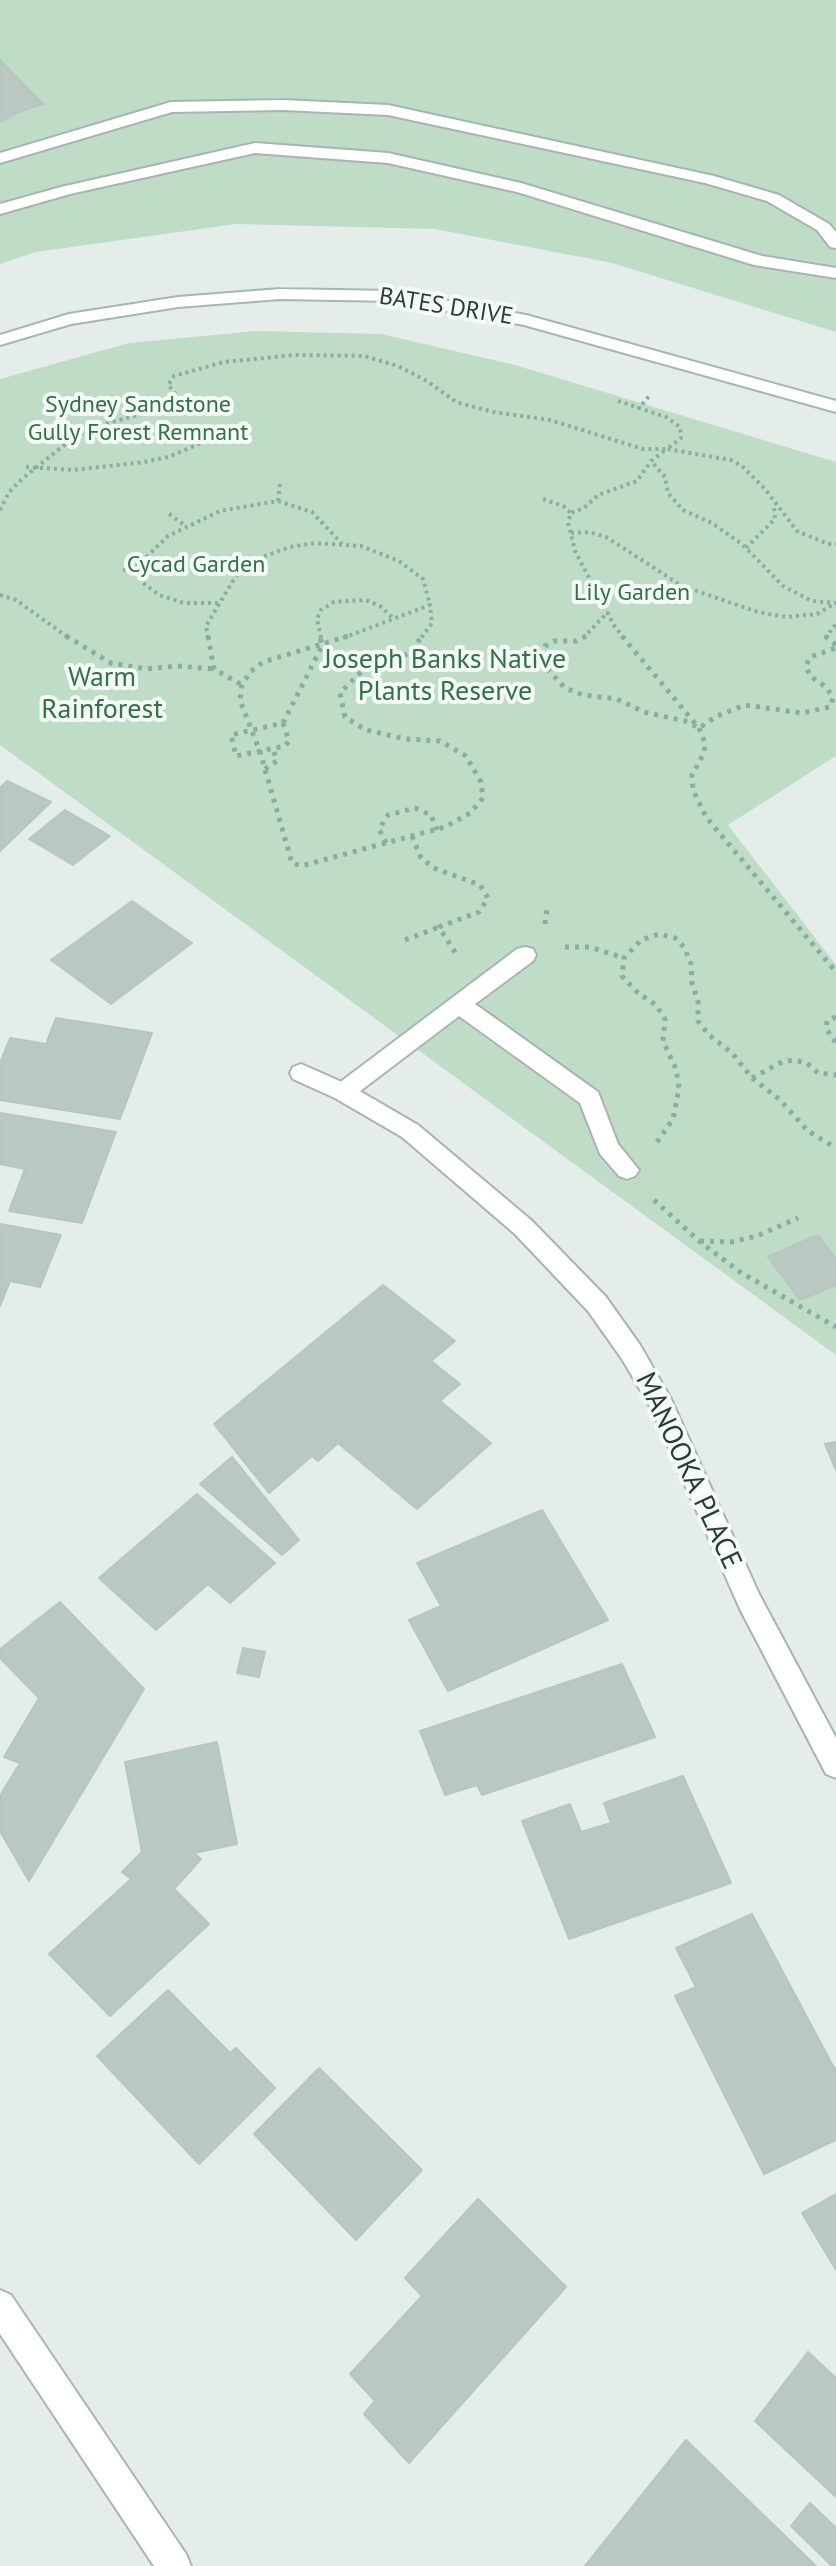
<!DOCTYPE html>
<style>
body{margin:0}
canvas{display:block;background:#e4ede9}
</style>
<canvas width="836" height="2566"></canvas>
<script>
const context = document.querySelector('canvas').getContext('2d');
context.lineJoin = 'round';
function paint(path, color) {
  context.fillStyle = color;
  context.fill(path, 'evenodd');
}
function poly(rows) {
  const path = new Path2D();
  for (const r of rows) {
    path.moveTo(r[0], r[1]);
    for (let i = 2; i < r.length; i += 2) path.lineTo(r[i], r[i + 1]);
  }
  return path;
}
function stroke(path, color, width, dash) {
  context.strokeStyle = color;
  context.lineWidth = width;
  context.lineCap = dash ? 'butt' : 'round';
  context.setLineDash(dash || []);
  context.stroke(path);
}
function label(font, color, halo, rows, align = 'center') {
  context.font = font + ' "PT Sans",sans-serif';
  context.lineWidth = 8;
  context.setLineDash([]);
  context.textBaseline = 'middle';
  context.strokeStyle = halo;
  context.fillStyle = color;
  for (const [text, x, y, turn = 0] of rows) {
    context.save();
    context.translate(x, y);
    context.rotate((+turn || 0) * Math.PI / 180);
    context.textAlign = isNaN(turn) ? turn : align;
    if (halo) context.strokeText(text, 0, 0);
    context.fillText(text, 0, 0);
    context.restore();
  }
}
paint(poly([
 [0,0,836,0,836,332,612,263,435,229,236,224,36,252,0,264],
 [255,331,381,334,515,365,836,462,836,756,728,825,836,965,836,1355,0,745,0,379,129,343]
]), '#bfddc6');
const building = poly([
 [0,60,43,104,18,112,0,122,0,60],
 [7,781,51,802,0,851,0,788,7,781],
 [65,810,110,836,73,865,29,839,65,810],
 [132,901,192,943,111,1004,51,960,132,901],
 [56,1018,152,1033,120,1119,0,1100,0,1063,10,1038,46,1044,56,1018],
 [0,1113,116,1132,82,1223,9,1211,25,1169,0,1164,0,1113],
 [0,1224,61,1235,40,1287,10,1281,0,1306,0,1224],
 [818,1235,836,1259,836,1285,800,1300,768,1257,818,1235],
 [383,1285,455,1341,431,1361,460,1384,440,1401,491,1443,417,1509,338,1443,318,1461,312,1456,269,1493,214,1424,383,1285],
 [836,1442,836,1470,825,1444,836,1442],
 [232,1457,299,1540,282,1555,200,1484,232,1457],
 [197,1494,275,1563,230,1603,208,1584,156,1630,99,1578,197,1494],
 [542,1510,608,1620,448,1691,409,1620,441,1606,417,1563,542,1510],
 [60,1602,144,1689,29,1881,0,1831,0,1796,20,1763,4,1757,39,1698,0,1658,0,1649,60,1602],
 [243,1648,265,1652,259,1677,237,1673,243,1648],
 [622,1664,655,1737,482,1795,477,1785,445,1795,420,1731,622,1664],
 [217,1742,237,1844,194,1853,201,1859,174,1889,209,1924,110,2016,49,1954,131,1879,122,1872,142,1852,125,1762,217,1742],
 [683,1776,731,1883,569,1939,522,1821,570,1804,581,1832,611,1823,604,1803,683,1776],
 [752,1914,834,2068,836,2067,836,2140,764,2174,675,1996,696,1987,676,1948,752,1914],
 [168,1990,230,2053,236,2048,275,2088,199,2164,97,2056,168,1990],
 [319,2068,422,2170,356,2240,254,2134,319,2068],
 [836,2194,836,2270,802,2213,836,2194],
 [478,2199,566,2287,409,2463,364,2414,375,2401,350,2374,422,2296,405,2278,478,2199],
 [808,2352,836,2378,836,2497,755,2421,808,2352],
 [686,2440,816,2566,585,2566,686,2440],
 [810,2503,836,2528,836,2566,832,2566,791,2526,810,2503]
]);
paint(building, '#bac8c2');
stroke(building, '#b7c6c0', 2);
const lane = poly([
 [283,100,388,105,714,176,779,195,829,224,836,232,836,248,830,247,817,230,767,201,705,183,388,115,283,110,172,112,0,163,0,153,171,102,283,100],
 [255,143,388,153,521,183,762,256,836,268,836,278,754,265,517,192,388,163,255,153,70,194,0,214,0,204,61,187,255,143],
 [525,947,533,949,536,955,533,961,475,1004,598,1092,618,1144,639,1170,635,1176,627,1179,619,1176,600,1154,580,1103,459,1016,351,1098,343,1101,335,1098,332,1092,335,1086,517,949,525,947]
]);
const street = poly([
 [301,1064,351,1086,418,1125,531,1220,606,1297,640,1345,671,1399,759,1594,836,1738,836,1778,826,1774,740,1609,652,1410,622,1359,588,1311,515,1234,402,1137,335,1098,293,1079,290,1073,293,1067,301,1064],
 [0,2290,11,2295,186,2554,191,2566,154,2566,0,2334,0,2290]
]);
const secondary = poly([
 [280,289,393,291,526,315,836,401,836,412,524,325,393,301,280,299,178,307,71,324,0,345,0,335,69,314,178,297,280,289]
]);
stroke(lane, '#a7b5b0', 4);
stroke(street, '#a7b5b0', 4);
stroke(secondary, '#a3b8b0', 4);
stroke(poly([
 [618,401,639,408],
 [26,467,73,470,144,462,168,457,206,441],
 [543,499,563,506,571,513],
 [278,501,280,483],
 [0,510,9,492,23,478,73,438,101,425,149,412,173,400,175,393,168,385,174,376,224,362,295,355,364,356,398,366,427,381,456,402,493,412,550,420,643,449,667,449,681,438,680,427,666,417,639,408,651,394],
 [169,514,186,526],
 [571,533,589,532,606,537,682,586,758,612,786,617,817,614,836,603,812,601,783,586,743,545,712,523,683,510,668,493,665,477,651,461],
 [746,548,775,519,774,505],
 [123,570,136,567],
 [0,595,16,600,69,638],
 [218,603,184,603,159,595,142,582,136,567,168,536,220,511,278,501,312,512,342,544],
 [208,638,206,626,236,576,257,559,290,547,315,543,361,546,399,561,423,579,430,605],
 [321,638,317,619,321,610,334,602,366,600,380,606,394,619],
 [343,638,430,605,432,623,421,638],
 [583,638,608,612],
 [624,638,615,627,575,551,568,522,571,513,584,508,598,495,637,481,651,461,667,449,731,460,742,466,765,489,797,531,828,544,836,544],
 [825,638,836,624]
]), '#87afa1', 4, [3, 4]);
stroke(poly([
 [66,636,111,663,146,669,177,666,214,669],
 [208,636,214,669,242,685],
 [348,636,263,662,250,672,242,685,240,700,260,752,292,863,301,866,445,827,470,813,483,798,481,782,466,756,440,741,406,739,366,730,345,717,340,693,362,671,410,653,422,636],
 [586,636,576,641,554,641,545,646,540,661,565,688,583,695,617,699,644,712,685,721,699,728,717,716,745,705,802,713,830,707,833,698,826,687,810,676,806,666,810,657,836,648],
 [622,636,699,728,705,743,704,753,692,775,693,790,706,817,836,972],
 [825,636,836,645],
 [283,723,289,741,285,746,236,756,231,735,283,723],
 [283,723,322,646,320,636],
 [265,769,277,761,273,749],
 [412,836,421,858,434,868,480,885,488,898,479,912,439,927,458,957],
 [386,843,379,829,388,815,415,808,431,815,437,830],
 [545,924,547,909],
 [405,940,439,927],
 [565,947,590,947,624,958],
 [836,1017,827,1021,826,1028,836,1043],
 [752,1078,782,1062,793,1060,807,1063,818,1073,836,1075],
 [657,1142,673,1119,679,1088,676,1069,663,1041,665,1019,656,1005,638,993,622,976,624,958,641,940,659,934,675,938,684,947,691,964,692,983,698,1001,698,1021,709,1035,732,1053,752,1078,779,1099,808,1131,836,1148],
 [654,1200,699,1241,740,1272,836,1327],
 [700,1241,731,1242,757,1236,798,1218]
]), '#87afa1', 5, [4, 6]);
paint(lane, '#fff');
paint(street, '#fff');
paint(secondary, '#fff');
label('24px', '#253e36', '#f5faf7', [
 ["BATES DRIVE",446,307,9]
]);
label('24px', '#317348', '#f5faf7', [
 ["Sydney Sandstone",138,405],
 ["Gully Forest Remnant",138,433],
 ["Cycad Garden",196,565],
 ["Lily Garden",632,593]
]);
label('28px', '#317348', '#f5faf7', [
 ["Joseph Banks Native",445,660],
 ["Plants Reserve",445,692],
 ["Warm",102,678],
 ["Rainforest",102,710]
]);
label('28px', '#253e36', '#f5faf7', [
 ["MANOOKA PLACE",688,1471,65]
]);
</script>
